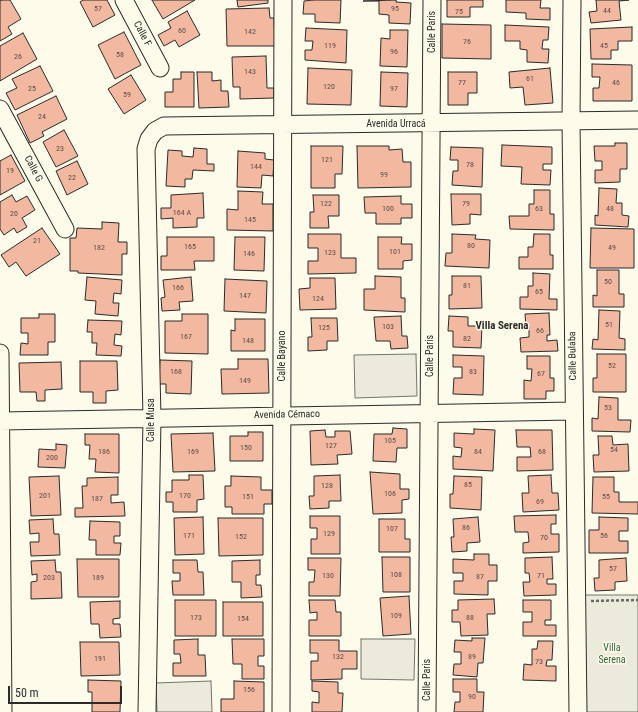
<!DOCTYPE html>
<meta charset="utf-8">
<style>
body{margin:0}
#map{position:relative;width:638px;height:712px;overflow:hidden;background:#fdfbea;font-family:"Roboto Condensed",sans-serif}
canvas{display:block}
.scale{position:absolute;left:8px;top:686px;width:114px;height:18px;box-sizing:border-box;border:2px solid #2b2b2b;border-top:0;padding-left:5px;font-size:12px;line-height:14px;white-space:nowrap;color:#2b2b2b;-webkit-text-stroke:3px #fdfbea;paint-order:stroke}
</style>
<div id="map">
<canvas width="638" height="712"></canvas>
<div class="scale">50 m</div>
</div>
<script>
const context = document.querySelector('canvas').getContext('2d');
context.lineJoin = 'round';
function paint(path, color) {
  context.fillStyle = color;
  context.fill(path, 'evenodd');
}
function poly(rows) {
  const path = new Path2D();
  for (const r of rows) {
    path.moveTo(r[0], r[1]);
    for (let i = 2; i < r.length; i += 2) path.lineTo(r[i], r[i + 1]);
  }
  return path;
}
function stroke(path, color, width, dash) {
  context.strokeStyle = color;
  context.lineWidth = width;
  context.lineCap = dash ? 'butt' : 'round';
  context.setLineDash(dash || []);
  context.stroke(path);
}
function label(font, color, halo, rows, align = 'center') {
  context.font = font + ' "Roboto Condensed",sans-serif';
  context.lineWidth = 3;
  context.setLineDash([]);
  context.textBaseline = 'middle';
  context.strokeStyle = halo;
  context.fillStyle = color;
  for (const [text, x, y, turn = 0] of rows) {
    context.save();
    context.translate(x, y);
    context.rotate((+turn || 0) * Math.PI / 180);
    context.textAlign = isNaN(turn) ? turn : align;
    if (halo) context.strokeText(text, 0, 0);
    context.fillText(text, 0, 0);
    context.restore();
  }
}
const green = poly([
 [416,354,417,396,355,398,354,355,416,354],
 [585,595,638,595,638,712,586,712,585,595],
 [361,639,415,639,414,680,361,679,361,639],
 [211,681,212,712,157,712,156,683,211,681]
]);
paint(green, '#ecebdb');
stroke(green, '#74746e', 1);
const building = poly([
 [2,0,10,0,21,19,8,27,12,34,0,41,0,1,2,0],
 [83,0,107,0,115,15,93,27,80,2,83,0],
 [152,0,195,0,163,19,152,0],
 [237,0,268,0,268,3,238,7,237,0],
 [313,0,341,0,340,23,315,22,315,14,303,14,304,1,313,0],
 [396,0,396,2,411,3,410,24,389,23,389,15,379,14,379,1,363,1,396,0],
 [447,0,483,0,483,7,470,7,470,17,447,17,447,0],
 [506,0,541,0,540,8,550,8,550,20,526,19,526,13,506,12,506,0],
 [596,0,629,0,619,1,621,20,591,23,589,12,597,11,596,0],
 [269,8,270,18,274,18,275,46,227,46,226,9,269,8],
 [187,11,200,35,179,47,175,40,164,46,158,35,171,28,168,22,187,11],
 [442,24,491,25,491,59,442,58,442,24],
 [505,25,549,27,548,40,543,40,542,49,549,49,548,63,527,62,527,50,520,49,520,41,505,41,505,25],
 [632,27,632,41,618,41,618,50,611,50,611,59,591,59,590,29,632,27],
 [306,28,347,30,346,63,305,60,305,50,312,50,313,41,305,41,306,28],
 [390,30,408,30,407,67,380,66,381,38,390,39,390,30],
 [124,32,141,65,115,79,98,45,124,32],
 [23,33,37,59,0,81,0,46,23,33],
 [266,56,267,88,274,88,274,98,240,99,240,87,233,87,232,57,266,56],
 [592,64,632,65,632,101,593,101,593,88,599,88,600,77,592,77,592,64],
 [40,66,53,91,15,110,6,93,17,88,12,79,40,66],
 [308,68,352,70,351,105,307,104,308,68],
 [550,68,553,103,525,105,523,87,510,88,509,72,550,68],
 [181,72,194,72,194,107,165,107,165,92,173,92,173,79,181,79,181,72],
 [197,72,212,72,212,81,221,80,221,91,228,91,229,107,199,108,197,72],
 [381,72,408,73,407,107,380,106,381,72],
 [448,72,477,72,477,93,468,93,468,105,448,105,448,72],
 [131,75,146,100,124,114,108,89,131,75],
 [56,96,67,119,42,132,44,136,30,143,17,115,56,96],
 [64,130,78,156,56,167,43,142,64,130],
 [615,143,627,143,627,169,620,169,620,182,595,183,595,170,602,170,602,161,595,161,594,146,615,146,615,143],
 [502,145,552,147,552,164,543,164,543,170,551,170,550,185,521,184,522,167,501,166,502,145],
 [311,146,343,146,342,174,335,174,335,188,311,188,311,146],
 [357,146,389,146,389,150,402,149,403,162,411,162,411,187,358,188,357,146],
 [451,147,483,148,482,187,452,185,453,171,458,171,458,160,450,160,451,147],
 [194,148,207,149,207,164,214,164,214,171,193,170,192,179,185,179,185,187,166,186,168,150,182,151,182,156,193,157,194,148],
 [238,151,265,153,265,159,274,160,273,176,262,175,261,188,237,187,238,151],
 [11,155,25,181,0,195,0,161,11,155],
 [77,161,88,184,67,195,56,171,77,161],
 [599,188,617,189,616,203,622,203,622,215,629,216,628,227,595,225,595,215,598,216,599,188],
 [534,190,550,190,550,214,554,214,554,230,510,229,509,216,529,216,529,204,534,204,534,190],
 [238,191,263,192,262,204,273,204,273,231,227,230,227,209,238,210,238,191],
 [203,193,204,218,197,218,197,227,173,228,173,218,161,219,161,208,171,208,171,195,203,193],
 [451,194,481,194,481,215,470,214,470,224,452,225,451,194],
 [12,195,16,202,27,196,35,210,22,218,27,227,17,233,14,228,4,235,0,229,0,202,12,195],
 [313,195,339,195,339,216,328,216,329,228,310,228,310,212,314,212,313,195],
 [401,196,401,204,412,204,412,218,401,218,401,224,376,224,376,213,365,213,364,197,401,196],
 [102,222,119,223,118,242,127,242,127,254,122,254,122,275,78,273,78,271,70,271,70,238,76,238,77,228,102,229,102,222],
 [42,228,60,254,26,276,16,262,9,267,1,255,42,228],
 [591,228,634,229,634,268,590,268,591,228],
 [308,234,341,234,341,258,356,258,356,273,308,274,308,261,318,261,318,248,308,248,308,234],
 [452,234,476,235,475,239,490,240,489,268,445,266,446,253,452,253,452,234],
 [534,234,550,234,550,255,553,255,553,269,519,269,519,257,528,257,528,247,533,247,534,234],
 [167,237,214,237,214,261,194,261,195,270,161,270,161,256,167,256,167,237],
 [235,237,265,237,264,271,234,270,235,237],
 [378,237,402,237,401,244,412,244,412,260,403,261,403,269,378,269,378,237],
 [597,270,619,270,619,294,624,294,624,307,593,307,593,295,597,296,597,270],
 [533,273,550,274,549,299,557,299,557,310,520,309,520,297,528,297,528,286,533,286,533,273],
 [375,276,401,277,401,298,405,298,405,312,364,310,364,289,375,289,375,276],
 [452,276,481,276,482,308,449,309,449,295,452,295,452,276],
 [87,277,122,280,121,294,114,293,113,303,119,303,118,316,95,314,96,301,85,300,87,277],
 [191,277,193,301,179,302,180,310,162,311,161,298,165,297,163,280,191,277],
 [310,278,335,278,336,309,300,310,299,289,310,288,310,278],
 [225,279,267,281,266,313,224,311,225,279],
 [599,310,620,311,619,338,625,339,625,350,592,349,593,339,598,340,599,310],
 [549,313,550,335,547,335,547,341,557,340,558,351,521,352,520,338,529,337,529,327,526,328,525,314,549,313],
 [39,314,55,314,55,342,48,342,48,355,20,355,21,343,28,344,28,333,21,333,21,318,39,318,39,314],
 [182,314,208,314,208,354,165,353,165,321,182,321,182,314],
 [401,316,402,336,407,336,408,348,391,349,390,341,376,341,374,317,401,316],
 [449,316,468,317,468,326,482,326,481,348,453,347,453,331,448,331,449,316],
 [311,318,337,318,338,341,327,341,327,350,308,351,308,337,312,337,311,318],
 [235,319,265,319,265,351,231,351,231,330,235,331,235,319],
 [88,320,122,321,121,335,115,334,114,345,122,346,121,356,96,355,97,343,92,343,92,332,87,332,88,320],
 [597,354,626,354,626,392,593,392,593,378,597,378,597,354],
 [453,355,484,356,483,395,453,394,454,378,462,378,462,367,453,367,453,355],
 [527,356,550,356,550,378,554,378,554,391,546,391,546,399,524,399,524,380,531,381,532,369,527,369,527,356],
 [238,359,268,359,269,393,222,394,221,369,238,369,238,359],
 [160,360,192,361,191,394,166,393,166,384,159,384,160,360],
 [80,361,117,361,118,390,106,391,106,403,93,403,93,392,80,392,80,361],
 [61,362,62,389,45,390,45,401,37,401,36,392,20,392,19,363,61,362],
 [599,397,618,398,618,420,631,420,630,432,592,431,592,418,598,419,599,397],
 [393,428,407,429,407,448,397,448,396,462,373,461,374,434,392,434,393,428],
 [474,429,495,430,493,471,453,469,453,456,461,457,462,448,454,447,454,433,474,434,474,429],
 [325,430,326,437,335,437,335,431,350,431,352,454,337,455,338,464,311,465,310,431,325,430],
 [516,430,552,430,553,470,517,471,517,457,531,457,530,447,517,447,516,430],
 [248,432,263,432,263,461,230,461,230,436,248,436,248,432],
 [213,433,215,471,173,472,171,434,213,433],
 [85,434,119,434,119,473,95,472,96,459,89,459,90,445,85,445,85,434],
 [598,436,612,436,613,445,628,444,629,471,594,472,593,455,599,455,598,436],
 [56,444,67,445,65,468,38,467,39,449,56,450,56,444],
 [370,472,400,474,400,489,409,489,409,499,402,500,402,513,373,514,370,472],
 [189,475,203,475,204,499,197,500,197,512,173,512,173,502,166,502,166,492,172,492,172,480,189,480,189,475],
 [340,475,341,501,329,501,329,508,310,509,309,496,314,496,314,476,340,475],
 [551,475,552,493,558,493,559,510,523,512,522,493,529,493,528,476,551,475],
 [59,476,61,515,31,516,29,477,59,476],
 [231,476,261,477,261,490,272,490,272,504,264,504,264,514,232,514,232,507,225,507,225,486,231,486,231,476],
 [454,476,482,477,481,510,450,508,450,494,453,494,454,476],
 [118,477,118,495,111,495,111,503,124,502,125,516,75,517,75,508,83,508,82,486,87,486,87,478,118,477],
 [593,477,614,477,614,492,619,492,619,502,638,502,638,514,592,513,593,477],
 [556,515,556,524,551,524,551,534,559,534,559,552,523,553,523,543,529,542,528,532,515,532,514,516,556,515],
 [310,516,340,516,340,554,311,554,311,539,317,539,317,528,310,528,310,516],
 [203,517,204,554,175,555,174,518,203,517],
 [478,517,480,542,467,543,467,551,452,552,451,537,454,537,453,519,478,517],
 [599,517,628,518,628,531,619,531,619,541,628,541,628,553,589,553,589,530,599,530,599,517],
 [218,518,263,518,263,555,219,556,218,518],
 [53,519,54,534,59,534,60,555,31,556,30,542,39,542,39,533,30,534,29,520,53,519],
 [379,519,405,519,405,539,410,539,410,552,379,552,379,519],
 [90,521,120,522,120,536,114,536,114,543,121,543,120,555,96,555,96,540,89,540,90,521],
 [474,554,489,554,489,565,497,565,497,581,488,581,488,595,454,594,454,581,463,581,463,573,453,573,453,559,474,560,474,554],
 [382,557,410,557,410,592,383,592,382,557],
 [552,557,553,579,547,579,547,584,556,584,556,595,524,596,523,582,530,582,529,573,525,573,525,558,552,557],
 [308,558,341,558,340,596,309,596,309,582,314,582,315,570,308,570,308,558],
 [626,558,627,581,615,582,615,590,595,591,594,578,599,578,599,560,626,558],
 [77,559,119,559,119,597,78,597,77,559],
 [55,560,56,572,61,572,62,598,31,599,31,582,37,581,37,574,32,575,31,561,55,560],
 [173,560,197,560,198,572,203,572,204,595,173,595,172,581,180,581,180,573,173,573,173,560],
 [260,560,260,575,256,575,256,585,261,585,262,597,241,598,241,582,232,582,232,561,260,560],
 [409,596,411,634,383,636,380,598,409,596],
 [494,599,495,614,487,614,488,635,461,636,460,622,452,622,452,610,458,610,458,600,494,599],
 [175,600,216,600,216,636,175,636,175,600],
 [309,600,335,600,336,612,341,612,341,636,309,636,309,620,317,620,317,612,310,613,309,600],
 [523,600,551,600,551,620,545,620,545,625,556,625,556,636,523,636,523,622,532,622,532,612,523,612,523,600],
 [120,601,120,618,113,619,113,624,120,624,121,637,100,638,99,624,91,624,90,602,120,601],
 [223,602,263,602,263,636,223,636,223,602],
 [472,638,485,638,483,663,478,663,477,677,453,675,454,664,461,664,461,652,454,652,455,640,472,641,472,638],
 [198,639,198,655,205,655,206,676,173,676,173,663,181,663,180,654,174,654,174,640,198,639],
 [232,639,264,639,264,656,258,656,258,666,264,666,264,679,242,679,242,664,233,664,232,639],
 [310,640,339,640,339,651,357,651,357,669,342,669,342,679,311,680,311,661,318,661,318,653,310,653,310,640],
 [538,641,553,641,552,660,547,660,546,666,556,666,556,681,523,680,524,664,532,665,532,649,537,649,538,641],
 [80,642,119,642,120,675,81,676,80,642],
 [453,679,477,679,477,692,484,692,483,712,454,712,455,702,460,702,460,692,453,692,453,679],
 [88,680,121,681,120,712,92,712,92,692,88,692,88,680],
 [234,681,264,682,264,712,221,712,221,699,234,699,234,681],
 [312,681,338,682,338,693,343,693,342,712,312,712,312,702,319,703,319,692,312,691,312,681]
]);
paint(building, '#f2b8a0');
stroke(building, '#2b2b2b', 1);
const minor = poly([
 [124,0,160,68],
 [572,0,571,121,578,712],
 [0,109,65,229],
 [0,353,3,712],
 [1,421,573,411],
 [147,712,152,418,146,149,149,139,155,131,164,126,638,120],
 [281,712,283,0],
 [427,712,432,0]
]);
stroke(minor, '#2b2b2b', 19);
stroke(poly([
 [591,601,638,600]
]), '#6a6964', 2.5, [3, 2]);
stroke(minor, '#fdfbea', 17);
label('8px', '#5d4e48', null, [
 ["57",98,9],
 ["95",395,9],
 ["44",607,11],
 ["75",459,12],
 ["60",182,31],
 ["142",250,32],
 ["76",467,42],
 ["119",330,46],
 ["45",604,46],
 ["96",394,52],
 ["58",120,55],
 ["26",18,57],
 ["143",250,72],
 ["61",530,79],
 ["77",462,83],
 ["46",616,83],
 ["120",329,87],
 ["25",32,89],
 ["97",394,89],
 ["59",127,95],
 ["24",42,117],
 ["23",60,149],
 ["121",327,160],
 ["78",470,165],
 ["144",256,167],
 ["19",10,171],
 ["99",384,175],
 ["22",72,178],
 ["122",326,204],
 ["79",466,204],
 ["100",388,209],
 ["63",539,209],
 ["48",610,209],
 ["164 A",182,213],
 ["20",14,214],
 ["145",250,220],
 ["21",37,241],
 ["80",471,246],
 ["165",190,247],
 ["182",99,248],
 ["49",612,248],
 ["101",395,252],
 ["123",330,253],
 ["146",249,254],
 ["50",608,282],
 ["81",467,286],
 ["166",178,288],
 ["65",539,292],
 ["147",245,296],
 ["124",318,299],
 ["51",609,325],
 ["103",388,327],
 ["125",324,328],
 ["66",540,331],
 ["167",186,337],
 ["82",467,339],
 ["148",248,341],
 ["52",612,366],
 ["168",176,372],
 ["83",473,372],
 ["67",541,374],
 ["149",245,381],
 ["53",608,408],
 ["105",390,441],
 ["127",331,446],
 ["150",246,448],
 ["54",614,450],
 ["186",104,452],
 ["169",193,452],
 ["84",478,452],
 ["68",542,452],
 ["200",52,458],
 ["85",468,485],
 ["128",327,486],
 ["106",390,494],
 ["201",45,496],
 ["170",185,496],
 ["151",248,497],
 ["55",606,497],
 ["187",97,499],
 ["69",540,502],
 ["86",466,528],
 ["107",392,529],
 ["129",329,534],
 ["171",189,536],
 ["56",604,536],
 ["152",241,537],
 ["70",544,538],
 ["57",613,569],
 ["108",396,575],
 ["130",328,576],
 ["71",541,576],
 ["87",480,577],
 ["203",49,578],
 ["189",98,578],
 ["109",396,616],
 ["173",196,618],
 ["88",470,618],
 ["154",243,619],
 ["132",338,657],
 ["89",472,657],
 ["191",100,659],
 ["73",539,662],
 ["156",249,690],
 ["90",472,697]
]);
label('10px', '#2b2b2b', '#fdfbea', [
 ["Calle Paris",432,32,-90],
 ["Calle F",142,34,62],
 ["Avenida Urracá",396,124],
 ["Calle G",33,169,62],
 ["Calle Bayano",282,356,-90],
 ["Calle Paris",430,356,-90],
 ["Calle Bulaba",573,356,-91],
 ["Avenida Cémaco",287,415,-1],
 ["Calle Musa",151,420,-90],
 ["Calle Paris",427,680,-90]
]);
label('10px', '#34623c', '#fdfbea', [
 ["Villa",612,648],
 ["Serena",612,660]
]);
label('bold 11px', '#2b2b2b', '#fdfbea', [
 ["Villa Serena",502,326]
]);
</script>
